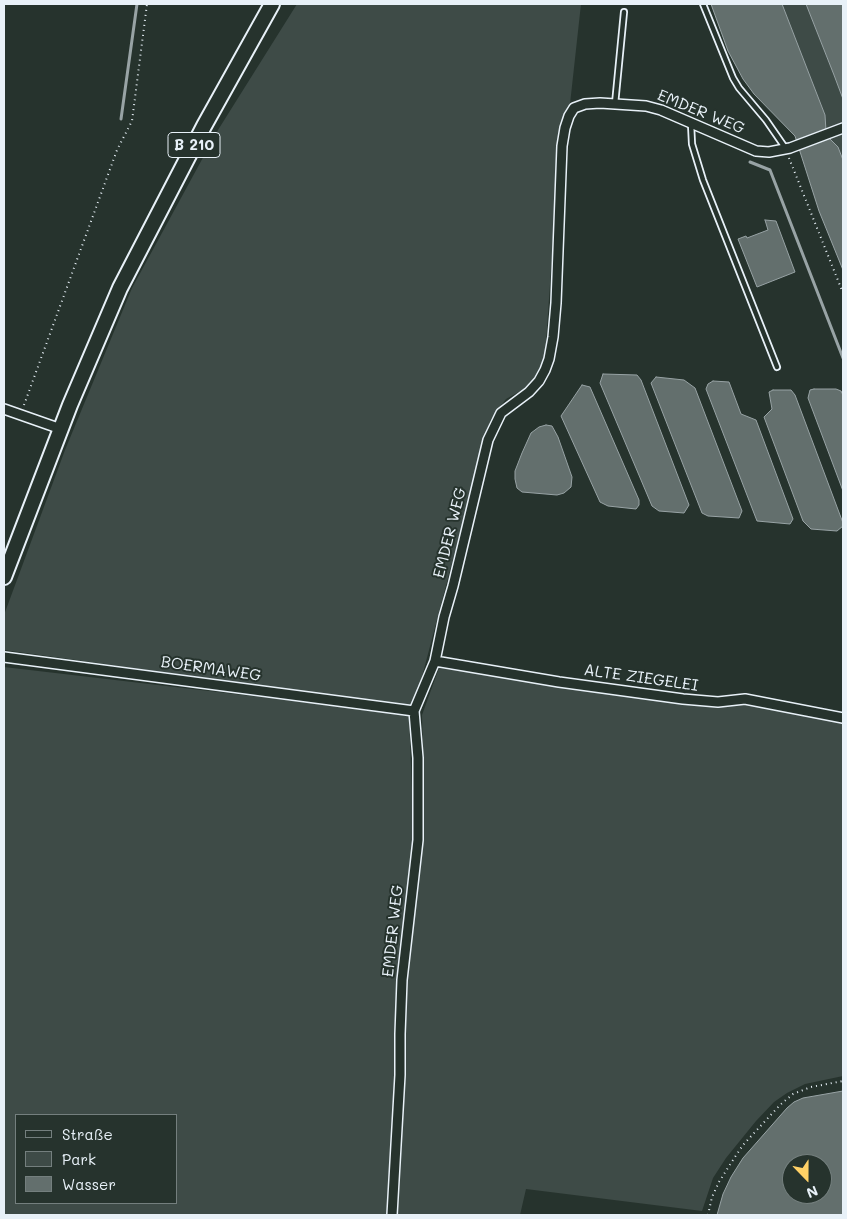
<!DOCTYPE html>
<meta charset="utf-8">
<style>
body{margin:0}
#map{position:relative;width:847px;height:1219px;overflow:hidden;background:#26332d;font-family:Mali,sans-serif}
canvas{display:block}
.frame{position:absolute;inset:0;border:5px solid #e8f1f8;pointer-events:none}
.legend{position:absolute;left:15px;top:1114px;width:162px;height:90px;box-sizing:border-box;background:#26332d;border:1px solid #747f7e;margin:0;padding:6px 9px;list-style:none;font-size:15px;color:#e8f1f8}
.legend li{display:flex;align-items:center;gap:10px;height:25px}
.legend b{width:25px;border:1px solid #747f7e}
.north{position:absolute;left:782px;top:1154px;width:50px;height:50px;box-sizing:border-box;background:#26332d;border:1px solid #747f7e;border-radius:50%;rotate:158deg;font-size:14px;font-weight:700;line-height:20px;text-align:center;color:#e8f1f8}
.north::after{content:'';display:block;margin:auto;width:18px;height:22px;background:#ffd166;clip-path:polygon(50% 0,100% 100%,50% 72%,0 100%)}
</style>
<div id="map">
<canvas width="847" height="1219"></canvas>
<div class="frame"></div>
<ul class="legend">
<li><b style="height:6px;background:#26332d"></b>Straße</li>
<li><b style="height:14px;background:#3e4b47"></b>Park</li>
<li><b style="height:14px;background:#636f6d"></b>Wasser</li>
</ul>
<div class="north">N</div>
</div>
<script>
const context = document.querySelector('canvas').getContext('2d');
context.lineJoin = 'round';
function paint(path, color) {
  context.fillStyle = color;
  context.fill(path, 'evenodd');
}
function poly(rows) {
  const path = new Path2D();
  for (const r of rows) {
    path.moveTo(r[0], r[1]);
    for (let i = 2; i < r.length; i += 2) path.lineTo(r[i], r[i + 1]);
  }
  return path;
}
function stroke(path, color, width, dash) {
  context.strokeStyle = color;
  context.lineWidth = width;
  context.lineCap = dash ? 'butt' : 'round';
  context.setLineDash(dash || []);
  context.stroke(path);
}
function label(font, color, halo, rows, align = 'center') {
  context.font = font + ' Mali,sans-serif';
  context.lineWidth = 4;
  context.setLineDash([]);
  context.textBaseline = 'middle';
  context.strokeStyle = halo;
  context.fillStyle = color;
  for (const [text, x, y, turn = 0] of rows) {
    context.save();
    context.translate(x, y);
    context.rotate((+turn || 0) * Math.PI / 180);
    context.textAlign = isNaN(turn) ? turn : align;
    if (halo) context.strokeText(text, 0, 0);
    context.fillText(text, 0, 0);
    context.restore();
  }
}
paint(poly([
 [297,4,581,4,570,104,561,124,545,357,537,375,524,389,506,399,491,419,487,430,414,707,4,650,4,615,65,450,132,288,218,130],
 [782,4,806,4,834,75,843,99,843,160,838,147,828,137,826,131,825,115],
 [4,667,286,700,409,716,414,839,395,1035,396,1076,387,1215,4,1215],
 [16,1115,176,1115,176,1203,16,1203],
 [439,668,716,707,745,704,843,722,843,1076,805,1084,787,1093,774,1102,756,1121,726,1158,713,1178,702,1211,526,1189,520,1215,396,1215,405,1074,404,1034,407,980,422,841,424,793,422,715]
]), '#3e4b47');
const water = poly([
 [711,4,782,4,825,115,826,131,828,137,838,147,843,160,843,270,819,211,795,136,754,94,743,79,728,51,711,4],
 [806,4,843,4,843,99,834,75,806,4],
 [765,220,776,221,795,272,757,287,738,239,746,236,747,238,768,230,765,220],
 [603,374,637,375,641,380,689,505,684,513,659,511,652,506,600,383,603,374],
 [656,377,684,380,695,388,742,511,739,518,708,516,702,513,651,383,656,377],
 [713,381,729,382,741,414,756,420,793,519,790,524,757,521,706,389,708,384,713,381],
 [582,385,590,387,639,500,639,505,636,509,608,506,600,502,561,416,582,385],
 [814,389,836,389,841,391,843,395,843,491,808,398,810,390,814,389],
 [773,390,791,390,795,395,843,523,843,526,837,531,811,529,803,521,764,417,772,409,769,392,773,390],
 [546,425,552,426,558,437,572,477,571,487,564,493,557,495,522,492,517,488,515,479,515,471,522,453,531,433,539,427,546,425],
 [843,1091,843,1215,717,1215,723,1194,731,1177,743,1158,787,1108,794,1102,803,1098,843,1091],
 [792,1164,822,1164,822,1194,792,1194,792,1164]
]);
paint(water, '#636f6d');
stroke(water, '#98a3a5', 1);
stroke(poly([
 [121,119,137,4],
 [750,162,770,170,843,358]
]), '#98a3a5', 3);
const lane = poly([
 [703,4,733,78,739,88,766,120,786,149],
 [615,104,624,12],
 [691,124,692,144,703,180,777,367]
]);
const street = poly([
 [4,409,61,429],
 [4,657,414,711],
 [435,661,559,682,683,699,718,702,745,699,843,718],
 [392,1215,400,1075,400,1034,402,980,418,840,418,758,414,711,435,661,444,617,453,586,488,440,501,413,529,392,539,381,545,370,549,359,553,337,556,303,562,146,565,128,569,116,574,108,585,104,600,103,646,106,661,110,756,151,769,152,790,148,843,128]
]);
const primary = poly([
 [4,577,70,405,120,288,204,126,272,4]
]);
stroke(lane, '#e8f1f8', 8);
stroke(street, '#e8f1f8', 12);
stroke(primary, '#e8f1f8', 18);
stroke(poly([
 [789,158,843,293],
 [24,405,117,150,132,121,147,4],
 [708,1215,712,1197,719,1182,731,1163,743,1145,780,1105,793,1094,811,1087,843,1081]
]), '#e8f1f8', 2, [1, 4]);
stroke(lane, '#26332d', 4.5);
stroke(street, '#26332d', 9);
stroke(primary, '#26332d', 14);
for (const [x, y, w] of [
 [194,145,52]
]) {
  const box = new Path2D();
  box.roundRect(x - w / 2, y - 12.5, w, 25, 4);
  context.fillStyle = '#26332d';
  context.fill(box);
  stroke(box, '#e8f1f8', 1);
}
label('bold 15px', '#e8f1f8', null, [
 ["B 210",194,145]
]);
label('16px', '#e8f1f8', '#26332d', [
 ["EMDER WEG",701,112,22],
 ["EMDER WEG",450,533,-76],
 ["BOERMAWEG",211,669,8],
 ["ALTE ZIEGELEI",641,678,8],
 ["EMDER WEG",393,931,-84]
]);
</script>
